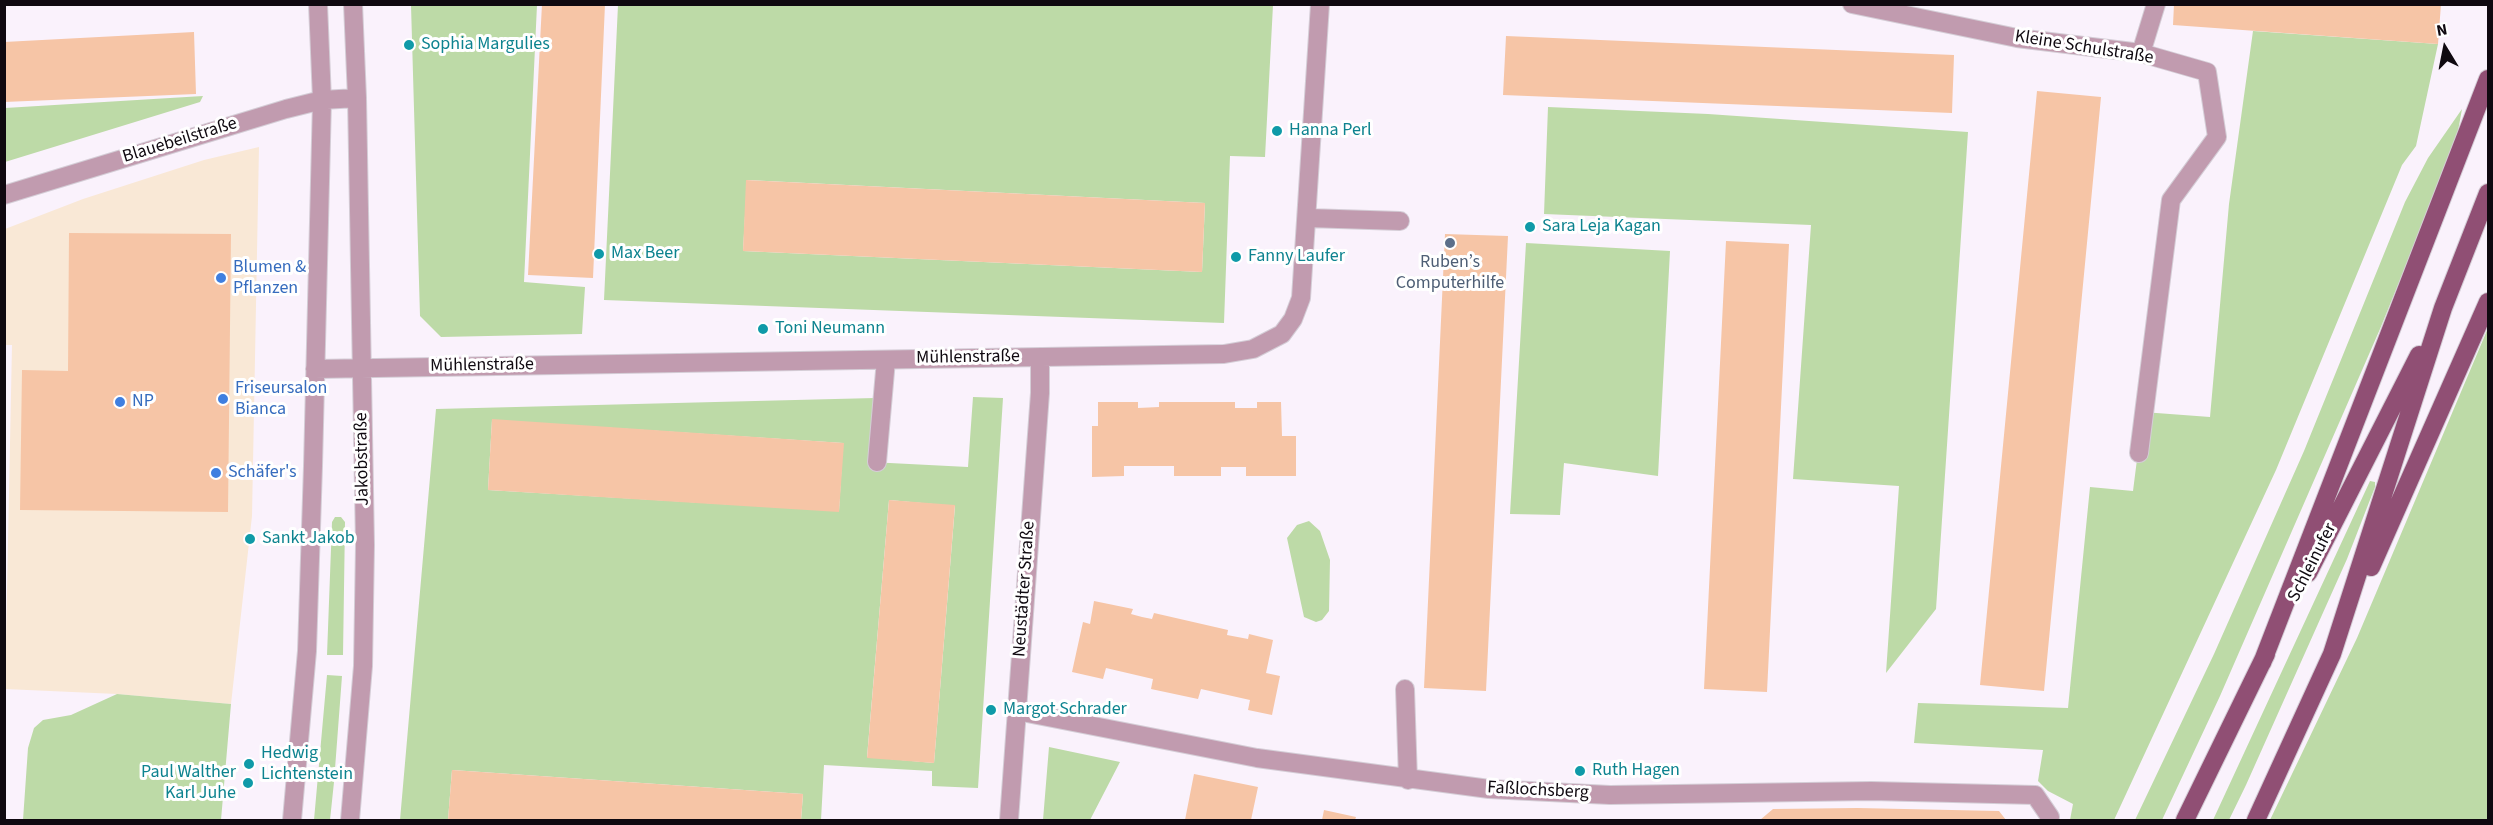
<!DOCTYPE html>
<meta charset="utf-8">
<style>
body{margin:0}
#map{position:relative;width:2493px;height:825px;overflow:hidden;background:#faf2fc;font-family:"Source Sans 3",sans-serif}
canvas{display:block}
.frame{position:absolute;inset:0;border:6px solid #0f0910;pointer-events:none}
.north{position:absolute;left:2415px;top:18px;width:60px;height:60px;-webkit-text-stroke:4px #fff;paint-order:stroke;rotate:350deg;font-size:16px;font-weight:700;line-height:24px;text-align:center;color:#0f0910}
.north::after{content:'';display:block;margin:auto;width:21px;height:27px;background:#0f0910;clip-path:polygon(50% 0,100% 100%,50% 72%,0 100%)}
</style>
<div id="map">
<canvas width="2493" height="825"></canvas>
<div class="frame"></div>
<div class="north">N</div>
</div>
<script>
const context = document.querySelector('canvas').getContext('2d');
context.lineJoin = 'round';
function paint(path, color) {
  context.fillStyle = color;
  context.fill(path, 'evenodd');
}
function poly(rows) {
  const path = new Path2D();
  for (const r of rows) {
    path.moveTo(r[0], r[1]);
    for (let i = 2; i < r.length; i += 2) path.lineTo(r[i], r[i + 1]);
  }
  return path;
}
function stroke(path, color, width, dash) {
  context.strokeStyle = color;
  context.lineWidth = width;
  context.lineCap = dash ? 'butt' : 'round';
  context.setLineDash(dash || []);
  context.stroke(path);
}
function label(font, color, halo, rows, align = 'center') {
  context.font = font + ' "Source Sans 3",sans-serif';
  context.lineWidth = 6;
  context.setLineDash([]);
  context.textBaseline = 'middle';
  context.strokeStyle = halo;
  context.fillStyle = color;
  for (const [text, x, y, turn = 0] of rows) {
    context.save();
    context.translate(x, y);
    context.rotate((+turn || 0) * Math.PI / 180);
    context.textAlign = isNaN(turn) ? turn : align;
    if (halo) context.strokeText(text, 0, 0);
    context.fillText(text, 0, 0);
    context.restore();
  }
}
paint(poly([
 [259,147,252,516,231,704,117,694,5,689,12,345,5,345,5,229,83,199,204,160]
]), '#f9e8d6');
paint(poly([
 [411,5,537,5,524,282,585,287,582,334,441,337,420,316],
 [618,5,1273,5,1265,157,1230,156,1224,323,604,300],
 [747,180,1205,203,1202,272,743,251],
 [2253,31,2438,44,2416,146,2402,165,2276,470,2114,820,2070,820,2073,804,2048,791,2038,781,2043,750,1914,743,1918,703,2068,708,2090,487,2133,491,2143,412,2210,417,2229,204],
 [203,96,200,102,5,162,5,108],
 [1548,107,1708,114,1968,132,1936,609,1886,673,1899,486,1793,479,1811,225,1544,214],
 [2462,109,2456,142,2380,329,2220,696,2162,820,2135,820,2214,654,2304,451,2405,202,2428,158],
 [1526,243,1670,251,1658,476,1564,463,1560,515,1510,514],
 [2488,328,2488,820,2270,820,2357,638],
 [973,397,1003,398,978,788,932,786,932,771,824,765,821,820,801,820,803,794,452,770,448,820,400,820,436,409,875,398,870,462,968,467],
 [492,420,843,443,839,511,488,490],
 [889,500,955,506,934,763,867,757],
 [2370,481,2375,482,2375,487,2347,559,2246,785,2229,820,2213,820],
 [335,517,341,517,345,522,343,655,327,655,332,522],
 [1309,521,1320,531,1330,560,1329,611,1322,620,1316,622,1304,617,1287,538,1297,525],
 [327,675,342,676,334,782,330,820,314,820],
 [117,694,231,704,221,820,23,820,28,748,34,728,43,720,71,715],
 [1049,747,1120,762,1090,820,1043,820]
]), '#bddaa7');
paint(poly([
 [542,4,605,4,593,278,528,275],
 [2174,4,2441,4,2438,44,2173,25],
 [194,32,196,94,4,102,4,42],
 [1506,36,1954,55,1952,113,1503,95],
 [2037,91,2101,97,2044,691,1980,685],
 [746,180,1205,203,1202,272,743,251],
 [69,233,231,234,228,512,20,510,22,370,68,371],
 [1445,234,1508,236,1486,691,1424,688],
 [1726,241,1789,244,1767,692,1704,689],
 [1098,402,1138,402,1138,408,1159,407,1159,402,1235,402,1235,408,1257,408,1257,402,1281,402,1282,436,1296,436,1296,476,1246,476,1246,467,1221,467,1221,476,1174,476,1174,466,1124,466,1124,476,1092,477,1092,426,1098,426],
 [492,419,844,443,839,512,488,490],
 [889,500,955,505,934,763,867,758],
 [1094,601,1133,609,1131,614,1142,617,1152,619,1154,613,1228,630,1227,635,1248,639,1249,634,1273,640,1266,673,1280,676,1272,715,1248,710,1250,700,1201,689,1198,699,1151,689,1153,679,1106,668,1103,679,1072,672,1083,622,1090,624],
 [452,770,803,794,801,820,448,820],
 [1194,774,1258,787,1251,820,1185,820],
 [1857,808,1999,811,2006,820,1760,820,1773,809],
 [1324,810,1356,817,1355,820,1322,820]
]), '#f6c5a6');
const minor = poly([
 [1852,4,2017,38,2141,53,2207,72,2217,137,2171,200,2139,453],
 [2141,53,2156,4],
 [4,195,286,109,322,100,357,98],
 [1308,218,1400,221],
 [315,369,1224,354,1253,349,1282,334,1293,319,1301,298,1320,4],
 [877,462,886,360],
 [1405,689,1408,780],
 [1017,711,1257,758,1489,789,1610,795,1871,791,2035,795,2050,817,2049,820],
 [292,820,307,651,313,466,322,100,318,4],
 [350,820,363,666,365,545,357,98,353,4],
 [1009,820,1040,393,1040,357]
]);
const major = poly([
 [2371,567,2488,302],
 [2308,573,2419,355],
 [2262,663,2488,79],
 [2185,820,2266,654],
 [2256,820,2332,654,2443,308,2488,193]
]);
stroke(minor, '#d4cdd6', 20);
stroke(major, '#d4cdd6', 20);
stroke(minor, '#c19baf', 18);
stroke(major, '#904f74', 18);
for (const [x, y, r, color] of [
 [409,45,6,"#0f9aa8"],
 [1277,131,6,"#0f9aa8"],
 [1530,227,6,"#0f9aa8"],
 [1450,243,6,"#5c6f8a"],
 [599,254,6,"#0f9aa8"],
 [1236,257,6,"#0f9aa8"],
 [221,278,6,"#3f7fe0"],
 [763,329,6,"#0f9aa8"],
 [223,399,6,"#3f7fe0"],
 [120,402,6,"#3f7fe0"],
 [216,473,6,"#3f7fe0"],
 [250,539,6,"#0f9aa8"],
 [991,710,6,"#0f9aa8"],
 [249,764,6,"#0f9aa8"],
 [1580,771,6,"#0f9aa8"],
 [248,783,6,"#0f9aa8"]
]) {
  const dot = new Path2D();
  dot.arc(x, y, r, 0, 2 * Math.PI);
  context.fillStyle = color;
  context.fill(dot);
  stroke(dot, '#fff', 2);
}
label('18px', '#0d838f', '#fff', [
 ["Sophia Margulies",421,45],
 ["Hanna Perl",1289,131],
 ["Sara Leja Kagan",1542,227],
 ["Max Beer",611,254],
 ["Fanny Laufer",1248,257],
 ["Toni Neumann",775,329],
 ["Sankt Jakob",262,539],
 ["Margot Schrader",1003,710],
 ["Hedwig",261,754],
 ["Lichtenstein",261,775],
 ["Ruth Hagen",1592,771],
 ["Paul Walther",236,773,"right"],
 ["Karl Juhe",236,794,"right"]
], 'left');
label('18px', '#0f0910', '#fff', [
 ["Kleine Schulstraße",2084,48,9],
 ["Blauebeilstraße",180,141,-17],
 ["Mühlenstraße",968,358,-1],
 ["Mühlenstraße",482,366,-1],
 ["Jakobstraße",363,459,-91],
 ["Schleinufer",2313,563,-63],
 ["Neustädter Straße",1025,589,-86],
 ["Faßlochsberg",1538,791,3]
]);
label('18px', '#4e5e75', '#fff', [
 ["Ruben’s",1450,263],
 ["Computerhilfe",1450,284]
]);
label('18px', '#366cbe', '#fff', [
 ["Blumen &",233,268],
 ["Pflanzen",233,289],
 ["Friseursalon",235,389],
 ["Bianca",235,410],
 ["NP",132,402],
 ["Schäfer's",228,473]
], 'left');
</script>
